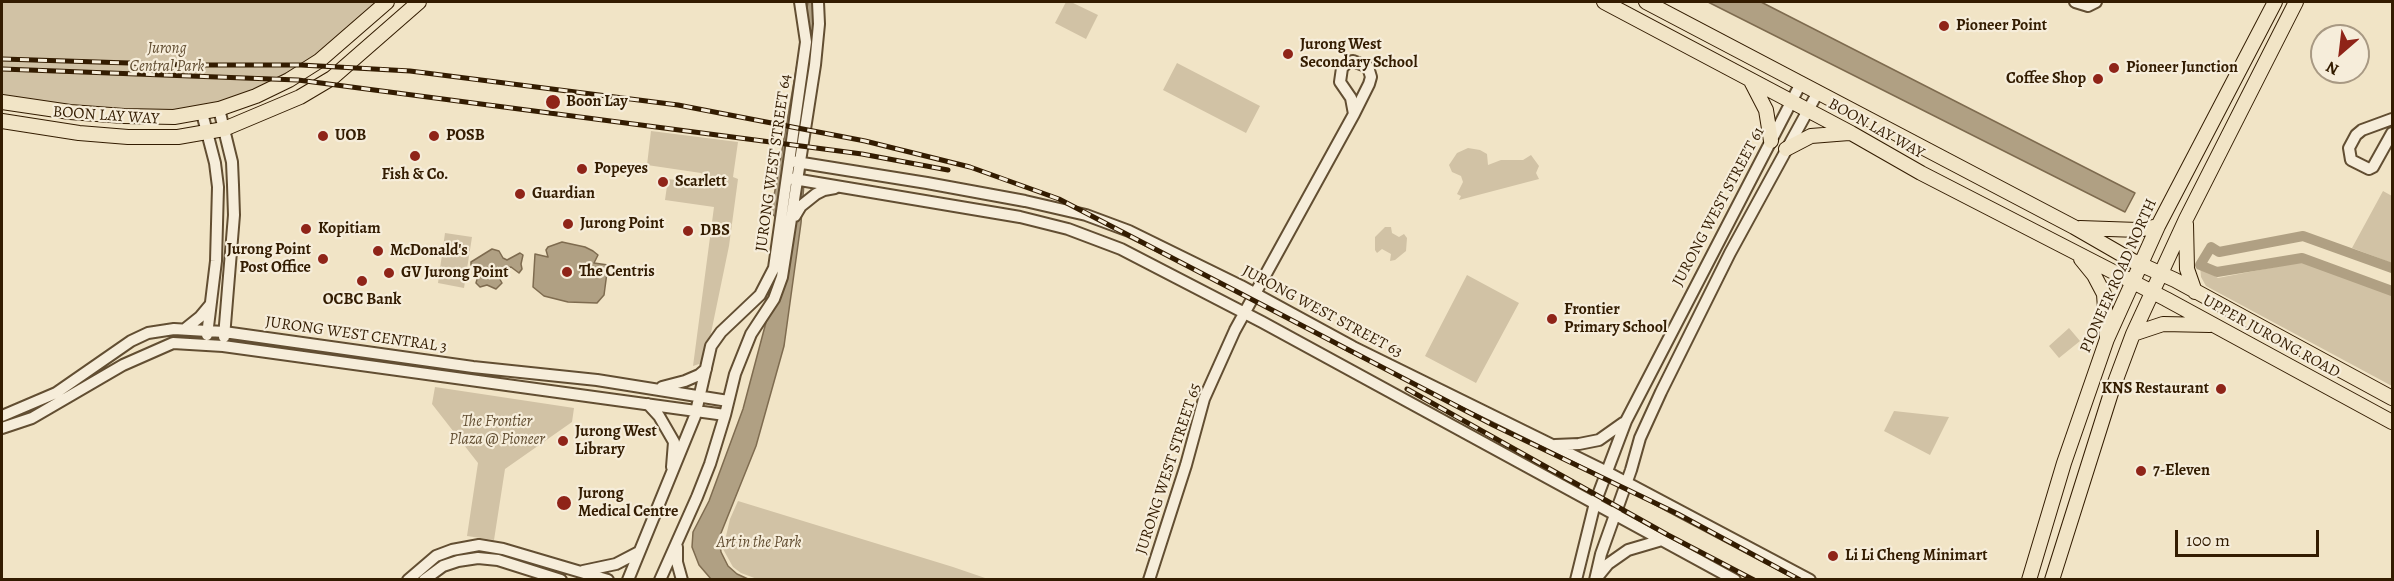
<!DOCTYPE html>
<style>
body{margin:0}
#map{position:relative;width:2394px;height:581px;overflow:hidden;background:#f1e4c6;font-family:Alegreya,serif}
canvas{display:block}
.frame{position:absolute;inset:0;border:3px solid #331c01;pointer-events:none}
.north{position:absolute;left:2310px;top:24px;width:60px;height:60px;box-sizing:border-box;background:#f6edda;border:2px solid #a89983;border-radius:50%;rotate:208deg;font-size:16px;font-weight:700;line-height:24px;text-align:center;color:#331c01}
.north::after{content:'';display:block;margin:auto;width:21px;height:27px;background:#8f2418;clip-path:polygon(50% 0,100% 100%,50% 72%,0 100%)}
.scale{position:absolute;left:2175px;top:530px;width:144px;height:27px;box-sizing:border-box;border:3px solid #331c01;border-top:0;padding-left:8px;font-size:18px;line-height:21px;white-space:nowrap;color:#331c01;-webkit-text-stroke:4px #f6edda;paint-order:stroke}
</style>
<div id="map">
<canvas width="2394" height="581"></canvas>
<div class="frame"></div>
<div class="north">N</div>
<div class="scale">100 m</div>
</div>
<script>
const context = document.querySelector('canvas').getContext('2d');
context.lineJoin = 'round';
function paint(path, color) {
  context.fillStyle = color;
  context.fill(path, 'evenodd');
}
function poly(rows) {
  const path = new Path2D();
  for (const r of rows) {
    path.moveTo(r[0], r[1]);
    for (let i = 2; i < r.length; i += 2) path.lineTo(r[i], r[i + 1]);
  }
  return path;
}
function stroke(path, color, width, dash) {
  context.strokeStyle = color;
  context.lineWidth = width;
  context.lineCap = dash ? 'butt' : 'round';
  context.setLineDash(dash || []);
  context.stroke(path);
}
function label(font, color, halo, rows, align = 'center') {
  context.font = font + ' Alegreya,serif';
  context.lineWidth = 4.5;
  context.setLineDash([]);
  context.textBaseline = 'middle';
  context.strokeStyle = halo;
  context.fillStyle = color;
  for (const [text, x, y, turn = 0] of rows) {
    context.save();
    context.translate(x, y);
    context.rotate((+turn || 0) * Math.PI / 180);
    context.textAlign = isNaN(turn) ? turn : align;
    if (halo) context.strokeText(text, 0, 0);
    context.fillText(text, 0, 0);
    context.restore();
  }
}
paint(poly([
 [2,2,374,2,367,16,318,60,256,94,174,115,2,100],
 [1066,2,1071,2,1098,15,1086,39,1055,23],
 [1177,63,1260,106,1246,133,1163,90],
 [651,131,738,142,733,177,738,179,729,246,705,362,693,366,714,207,665,200,668,179,716,185,701,173,647,165],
 [1468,148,1480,150,1487,154,1488,165,1501,160,1523,160,1531,155,1539,166,1536,173,1539,179,1459,200,1461,196,1457,194,1463,182,1461,176,1452,172,1449,165,1457,153],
 [2383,191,2392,196,2392,263,2352,248],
 [1385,227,1391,227,1392,233,1399,237,1404,234,1407,238,1406,251,1395,260,1390,261,1391,254,1382,249,1377,253,1375,250,1375,237],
 [445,233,472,237,464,288,438,283],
 [2301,262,2392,295,2392,386,2206,286,2201,277,2200,266,2218,278],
 [1467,275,1519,303,1476,383,1425,356],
 [2069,328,2080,341,2059,358,2049,346],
 [435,387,574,408,572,422,505,469,494,540,467,536,478,463,432,404],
 [1894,411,1949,417,1930,455,1884,431],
 [738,501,953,567,988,579,757,579,741,573,733,567,723,549,730,519]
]), '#d1c2a5');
const water = poly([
 [808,2,823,2,809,116,801,223,784,346,756,446,719,538,721,552,728,566,737,574,748,579,711,579,699,565,692,547,693,532,709,501,743,409,769,311,779,220,771,213,808,2],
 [1708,2,1761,2,2135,193,2125,212,1708,2],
 [562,242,585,247,593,251,598,255,594,263,608,265,604,295,597,303,568,302,544,296,533,287,535,254,548,257,546,250,548,247,562,242],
 [492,249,499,251,503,258,507,260,520,253,523,255,521,264,522,269,519,273,511,267,503,270,498,276,502,283,496,289,487,285,480,287,476,283,479,272,471,265,471,262,492,249]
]);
paint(water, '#b0a083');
stroke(water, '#7e6b4f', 1.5);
stroke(poly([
 [2392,268,2303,236,2219,252,2211,247,2200,265,2217,272,2302,258,2392,291]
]), '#b0a083', 10);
const minor = poly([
 [2075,2,2088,6,2096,2],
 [219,109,232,162,233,185,234,215,224,337],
 [202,113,215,163,218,187,216,261,207,335],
 [2392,119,2362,130,2356,135,2349,148,2351,160,2369,169,2373,167,2392,133],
 [790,161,927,183,1025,201,1086,215,1129,231,1241,286,1353,347,1599,468,1810,580],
 [788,178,1020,217,1068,229,1121,249,1262,322,1735,580],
 [795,216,801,206,816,194,824,190,835,188],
 [185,329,200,317,210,305],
 [662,387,685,381,699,375,706,369],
 [648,404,659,416,674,442,672,467],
 [2,416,56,393,131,341,148,333,174,329,224,332,473,367,597,380,728,401],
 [2,428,32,418,123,365,173,343,223,346,725,415],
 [1555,445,1579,444,1599,440,1623,423],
 [677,547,677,562,682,580],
 [583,571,616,564,639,552],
 [1599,575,1608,564,1628,550,1662,540],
 [408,580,436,556,452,550,479,545,503,549,608,580],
 [424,580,443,566,458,561,478,558,498,560,561,580],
 [628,580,695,416,711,346,721,332,760,295,774,268,806,42,800,2],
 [660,580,697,497,710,464,725,415,735,374,751,334,774,299,782,277,815,65,819,24,818,2],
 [1149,580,1186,465,1204,399,1235,330,1354,114,1369,84,1371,77,1368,67,1353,61,1347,63,1342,68,1340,82,1351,98,1354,114],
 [1576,580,1595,503,1626,421,1801,83],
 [1595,580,1601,554,1631,470,1640,438,1661,392,1730,253,1818,92]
]);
const major = poly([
 [1604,2,1851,133,1921,173,2166,299,2392,422],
 [1646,2,2074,227,2133,261,2175,280,2392,398],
 [1751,81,1766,110,1771,141],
 [2,102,70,112,124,116,174,117,219,109,256,96,289,80,319,61,387,2],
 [2,121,79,133,128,137,178,137,224,129,300,97,332,78,419,2],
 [1786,149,1811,136,1849,133],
 [2186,224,2187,269,2195,292],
 [2080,228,2138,230,2158,226],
 [2081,259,2094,275,2104,294,2107,338],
 [2133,334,2163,324,2210,325],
 [2029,580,2064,463,2107,339,2158,226,2275,2],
 [2052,580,2111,393,2133,334,2186,219,2296,2]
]);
stroke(minor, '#624e32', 14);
stroke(major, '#331c01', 16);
stroke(minor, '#f6edda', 10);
stroke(major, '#f1e4c6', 14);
const rail = poly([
 [2,59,193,65,301,65,410,71,678,105,865,141,970,167,1059,199,1493,425,1678,514,1800,580],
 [2,69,298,80,862,154,948,170],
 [1407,389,1668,535,1754,580]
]);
stroke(rail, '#331c01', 5);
stroke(rail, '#f6edda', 3, [9]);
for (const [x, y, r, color] of [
 [1944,26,6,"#8f2418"],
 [1288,54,6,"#8f2418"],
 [2114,68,6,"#8f2418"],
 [2098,79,6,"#8f2418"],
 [553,102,8,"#8f2418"],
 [323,136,6,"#8f2418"],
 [434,136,6,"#8f2418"],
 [415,156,6,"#8f2418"],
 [582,169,6,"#8f2418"],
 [663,182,6,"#8f2418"],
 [520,194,6,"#8f2418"],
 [568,224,6,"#8f2418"],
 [306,229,6,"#8f2418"],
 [688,231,6,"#8f2418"],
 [378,251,6,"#8f2418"],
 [323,259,6,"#8f2418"],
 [567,272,6,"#8f2418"],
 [389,273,6,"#8f2418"],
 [362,281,6,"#8f2418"],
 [1552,319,6,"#8f2418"],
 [2221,389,6,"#8f2418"],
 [563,441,6,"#8f2418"],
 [2141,471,6,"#8f2418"],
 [564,503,8,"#8f2418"],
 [1833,556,6,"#8f2418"]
]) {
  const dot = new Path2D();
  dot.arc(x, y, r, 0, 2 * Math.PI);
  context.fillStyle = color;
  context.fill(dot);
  stroke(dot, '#f6edda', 2);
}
label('bold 16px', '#331c01', '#f6edda', [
 ["Pioneer Point",1956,26],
 ["Jurong West",1300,45],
 ["Secondary School",1300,63],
 ["Pioneer Junction",2126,68],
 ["Coffee Shop",2086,79,"right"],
 ["Boon Lay",566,102],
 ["UOB",335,136],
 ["POSB",446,136],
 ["Popeyes",594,169],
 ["Fish & Co.",415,175,"center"],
 ["Scarlett",675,182],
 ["Guardian",532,194],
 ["Jurong Point",580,224],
 ["Kopitiam",318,229],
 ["DBS",700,231],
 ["Jurong Point",311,250,"right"],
 ["Post Office",311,268,"right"],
 ["McDonald's",390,251],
 ["The Centris",579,272],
 ["GV Jurong Point",401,273],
 ["OCBC Bank",362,300,"center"],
 ["Frontier",1564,310],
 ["Primary School",1564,328],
 ["KNS Restaurant",2209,389,"right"],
 ["Jurong West",575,432],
 ["Library",575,450],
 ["7-Eleven",2153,471],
 ["Jurong",578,494],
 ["Medical Centre",578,512],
 ["Li Li Cheng Minimart",1845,556]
], 'left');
label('italic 16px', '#624e32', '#f6edda', [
 ["Jurong",167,49],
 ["Central Park",167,67],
 ["The Frontier",497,422],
 ["Plaza @ Pioneer",497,440],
 ["Art in the Park",759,543]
]);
label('16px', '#331c01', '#f6edda', [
 ["BOON LAY WAY",106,116,4],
 ["BOON LAY WAY",1876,129,29],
 ["JURONG WEST STREET 64",774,163,-82],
 ["JURONG WEST STREET 61",1719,207,-62],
 ["PIONEER ROAD NORTH",2119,276,-66],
 ["JURONG WEST STREET 63",1322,312,28],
 ["JURONG WEST CENTRAL 3",356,335,8],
 ["UPPER JURONG ROAD",2271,337,29],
 ["JURONG WEST STREET 65",1169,469,-72]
]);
</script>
